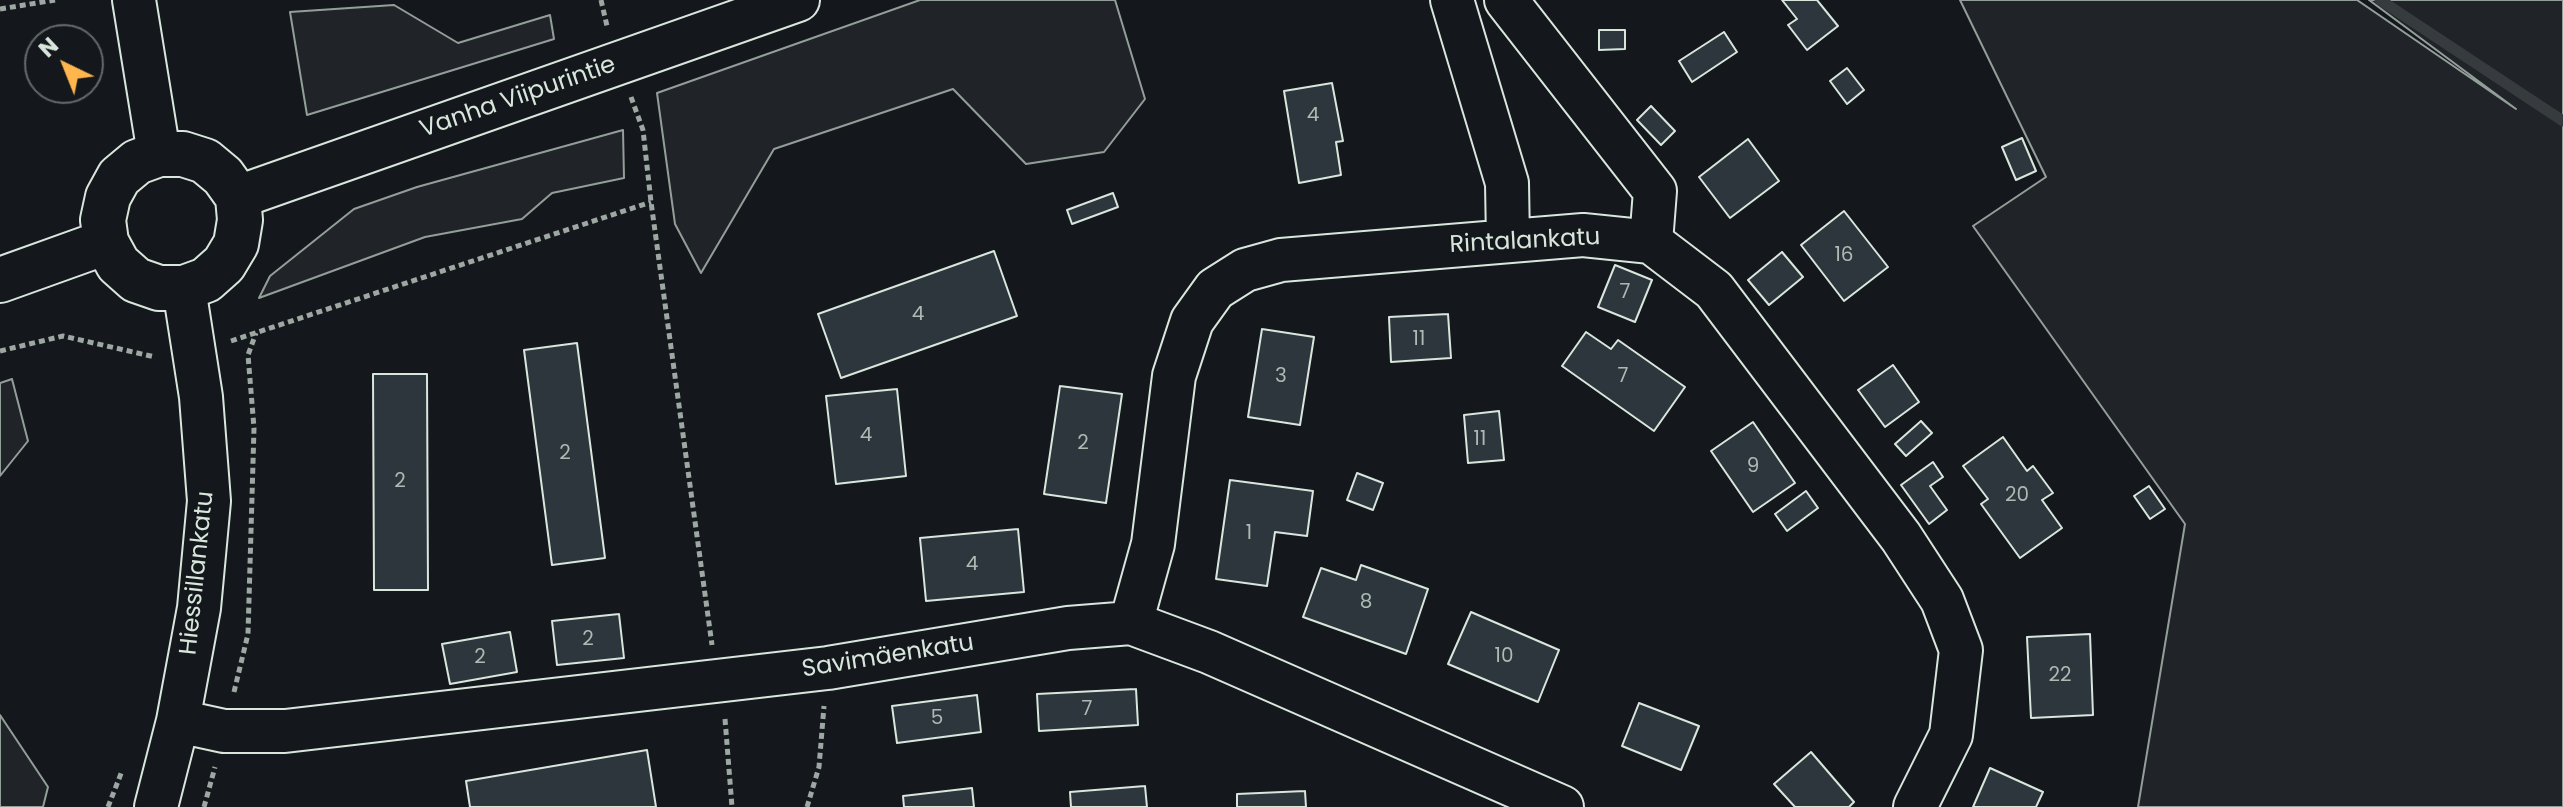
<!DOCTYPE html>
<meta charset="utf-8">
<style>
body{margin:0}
#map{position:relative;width:2563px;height:807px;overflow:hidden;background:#14181c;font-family:Poppins,sans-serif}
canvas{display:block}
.north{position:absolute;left:24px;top:24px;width:80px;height:80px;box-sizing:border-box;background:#14181c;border:2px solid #626a69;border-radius:50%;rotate:317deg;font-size:22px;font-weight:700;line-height:32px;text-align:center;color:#d8e6dc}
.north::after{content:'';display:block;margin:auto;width:28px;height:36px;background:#ffb74d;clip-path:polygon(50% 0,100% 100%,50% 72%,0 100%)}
</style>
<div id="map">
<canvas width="2563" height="807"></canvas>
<div class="north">N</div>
</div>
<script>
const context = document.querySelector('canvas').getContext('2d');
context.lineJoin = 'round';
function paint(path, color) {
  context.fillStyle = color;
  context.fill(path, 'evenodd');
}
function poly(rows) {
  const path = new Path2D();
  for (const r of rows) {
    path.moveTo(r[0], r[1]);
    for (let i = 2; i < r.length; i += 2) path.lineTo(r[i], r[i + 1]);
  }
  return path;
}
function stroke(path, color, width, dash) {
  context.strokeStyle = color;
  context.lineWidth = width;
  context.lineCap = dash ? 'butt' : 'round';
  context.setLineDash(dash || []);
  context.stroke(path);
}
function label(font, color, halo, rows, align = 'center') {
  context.font = font + ' Poppins,sans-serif';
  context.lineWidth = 6;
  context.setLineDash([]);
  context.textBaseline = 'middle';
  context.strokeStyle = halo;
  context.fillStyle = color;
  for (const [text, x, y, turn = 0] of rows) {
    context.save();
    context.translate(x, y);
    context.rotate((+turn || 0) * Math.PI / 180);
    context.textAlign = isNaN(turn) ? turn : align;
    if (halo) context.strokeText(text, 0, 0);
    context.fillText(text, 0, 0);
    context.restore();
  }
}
const green = poly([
 [920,0,1115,0,1145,99,1104,152,1026,164,953,89,774,149,701,273,675,224,657,93,920,0],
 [1960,0,2357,0,2516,109,2369,0,2563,0,2563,807,2138,807,2185,524,1973,226,2046,177,1960,0],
 [394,5,458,43,550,15,554,39,307,115,290,12,394,5],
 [623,130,624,178,552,193,522,219,425,237,259,298,270,276,354,209,417,187,623,130],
 [12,379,28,441,0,476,0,383,12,379],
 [0,715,48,787,43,807,0,807,0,715]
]);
paint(green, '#202428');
stroke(green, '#939e99', 2);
stroke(poly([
 [2380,0,2563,121]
]), '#363b3e', 11);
const building = poly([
 [1782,0,1817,0,1838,26,1807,50,1788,25,1797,19,1782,0],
 [1599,30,1625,30,1625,49,1599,50,1599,30],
 [1724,32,1737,52,1692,82,1679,61,1724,32],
 [1847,68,1864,90,1847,104,1830,81,1847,68],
 [1332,83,1343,141,1336,142,1341,175,1299,183,1284,91,1332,83],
 [1651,106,1675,131,1661,145,1637,120,1651,106],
 [2022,138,2036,171,2016,180,2002,147,2022,138],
 [1748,139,1779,181,1730,218,1699,177,1748,139],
 [1113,193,1118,207,1072,224,1067,210,1113,193],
 [1844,211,1888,267,1844,301,1801,245,1844,211],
 [994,251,1017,316,841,378,818,314,994,251],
 [1782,252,1803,277,1769,305,1748,280,1782,252],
 [1615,265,1652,280,1635,322,1598,307,1615,265],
 [1448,314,1451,358,1391,362,1389,317,1448,314],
 [1262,329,1314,337,1300,425,1248,417,1262,329],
 [1586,332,1611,349,1618,340,1685,387,1654,431,1562,366,1586,332],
 [577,343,605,558,552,565,524,350,577,343],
 [1893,365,1919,402,1885,427,1858,390,1893,365],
 [373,374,427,374,428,590,374,590,373,374],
 [1060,386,1122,394,1106,503,1044,494,1060,386],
 [897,389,906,476,836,484,826,396,897,389],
 [1499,411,1504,460,1468,463,1464,415,1499,411],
 [1921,421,1932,433,1906,456,1895,444,1921,421],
 [1753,422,1795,483,1753,512,1711,451,1753,422],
 [2003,437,2027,471,2033,466,2053,493,2042,500,2062,528,2020,558,1981,504,1988,499,1963,466,2003,437],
 [1933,462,1943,477,1930,486,1947,510,1929,524,1901,485,1933,462],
 [1357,473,1383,483,1373,510,1347,500,1357,473],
 [1230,480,1313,491,1307,536,1275,532,1267,586,1216,579,1230,480],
 [2149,486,2165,509,2150,519,2134,496,2149,486],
 [1806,491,1818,508,1787,531,1775,514,1806,491],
 [1018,529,1024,592,926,601,920,538,1018,529],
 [1361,565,1428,589,1406,654,1303,617,1321,568,1356,580,1361,565],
 [1471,612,1559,650,1538,702,1448,664,1471,612],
 [619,614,624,658,557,665,552,621,619,614],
 [510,632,517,672,450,684,442,644,510,632],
 [2090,634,2093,715,2031,718,2027,637,2090,634],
 [1136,689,1138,725,1039,731,1037,694,1136,689],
 [977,695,981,732,897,743,892,706,977,695],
 [1639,703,1699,726,1681,770,1622,746,1639,703],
 [647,750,656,807,470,807,466,781,647,750],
 [1811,752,1854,802,1849,807,1795,807,1774,784,1811,752],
 [1990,768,2043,792,2036,807,1973,807,1990,768],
 [1145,786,1147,807,1071,807,1070,792,1145,786],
 [972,788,974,807,904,807,903,796,972,788],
 [1305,791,1306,807,1237,807,1237,794,1305,791]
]);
paint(building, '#2c363c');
stroke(building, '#d8e6dc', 2);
const minor = poly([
 [134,0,159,154],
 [1452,0,1507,183,1508,240],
 [1506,0,1655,191,1651,242],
 [238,197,798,0],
 [1131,623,1153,544,1174,376,1192,321,1215,289,1245,270,1281,260,1583,235,1651,242,1714,290,1901,537,1942,600,1961,650,1951,735,1915,807],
 [178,721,224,731,285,731,828,668,1068,628,1131,623,1209,652,1562,807],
 [156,807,178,721,199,608,209,501,201,397,184,288]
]);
const major = poly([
 [159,154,183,154,205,161,223,176,238,197,240,220,236,244,224,264,206,280,184,288,159,288,136,280,118,264,106,242,103,220,108,197,119,177,137,162,159,154],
 [0,280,106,242]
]);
stroke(minor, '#d8e6dc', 46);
stroke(major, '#d8e6dc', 48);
stroke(poly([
 [601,0,607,26],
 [0,9,55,0],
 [631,97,643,130,651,202,712,645],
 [231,341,651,202],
 [0,351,63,336,155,357],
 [234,692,248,634,254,428,248,355,256,333],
 [725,719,732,807],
 [108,807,122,771],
 [204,807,215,767],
 [807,807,819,767,824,706]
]), '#9da8a2', 5, [6, 4]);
stroke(minor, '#14181c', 42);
stroke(major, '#14181c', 44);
label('20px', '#adbab4', null, [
 ["4",1313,116],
 ["16",1844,256],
 ["7",1625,293],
 ["4",918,315],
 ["11",1419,340],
 ["3",1281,377],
 ["7",1623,377],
 ["4",866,436],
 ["11",1480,440],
 ["2",1083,444],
 ["2",565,454],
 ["9",1753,467],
 ["2",400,482],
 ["20",2017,496],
 ["1",1249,534],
 ["4",972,565],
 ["8",1366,603],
 ["2",588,640],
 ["10",1504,657],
 ["2",480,658],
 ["22",2060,676],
 ["7",1087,710],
 ["5",937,719]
]);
label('24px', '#d8e6dc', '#14181c', [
 ["Vanha Viipurintie",518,98,-19],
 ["Rintalankatu",1525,242,-3],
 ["Hiessillankatu",198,573,-84],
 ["Savimäenkatu",888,657,-9]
]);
</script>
